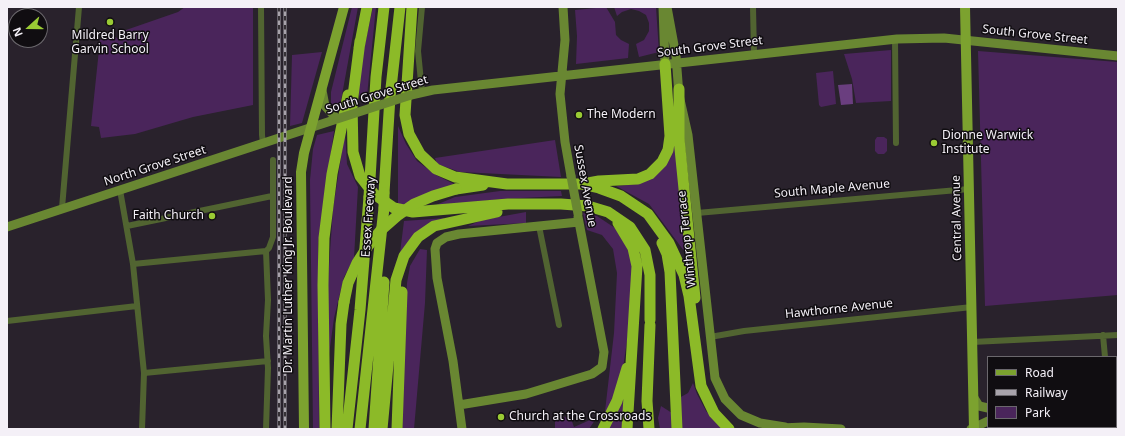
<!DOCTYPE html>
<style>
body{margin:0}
#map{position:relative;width:1125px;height:436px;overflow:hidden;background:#29222c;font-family:"Noto Sans",sans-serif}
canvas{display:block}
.frame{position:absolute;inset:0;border:8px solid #f4f0f7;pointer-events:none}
.legend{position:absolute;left:987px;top:356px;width:130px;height:72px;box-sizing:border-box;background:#100d11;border:1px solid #6b686d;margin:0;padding:5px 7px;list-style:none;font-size:12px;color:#f4f0f7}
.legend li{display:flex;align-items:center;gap:8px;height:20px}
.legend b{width:20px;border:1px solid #6b686d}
.north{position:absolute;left:8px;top:8px;width:40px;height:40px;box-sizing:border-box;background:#100d11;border:1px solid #6b686d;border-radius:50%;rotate:249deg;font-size:11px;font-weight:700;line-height:16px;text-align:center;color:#f4f0f7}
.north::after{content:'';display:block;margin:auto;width:14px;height:18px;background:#9acb34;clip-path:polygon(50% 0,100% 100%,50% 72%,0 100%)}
</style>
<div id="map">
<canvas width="1125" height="436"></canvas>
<div class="frame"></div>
<ul class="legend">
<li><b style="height:5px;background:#7ca22f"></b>Road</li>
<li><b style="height:5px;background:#a8a3ab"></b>Railway</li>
<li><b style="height:11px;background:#4a255b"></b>Park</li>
</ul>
<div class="north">N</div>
</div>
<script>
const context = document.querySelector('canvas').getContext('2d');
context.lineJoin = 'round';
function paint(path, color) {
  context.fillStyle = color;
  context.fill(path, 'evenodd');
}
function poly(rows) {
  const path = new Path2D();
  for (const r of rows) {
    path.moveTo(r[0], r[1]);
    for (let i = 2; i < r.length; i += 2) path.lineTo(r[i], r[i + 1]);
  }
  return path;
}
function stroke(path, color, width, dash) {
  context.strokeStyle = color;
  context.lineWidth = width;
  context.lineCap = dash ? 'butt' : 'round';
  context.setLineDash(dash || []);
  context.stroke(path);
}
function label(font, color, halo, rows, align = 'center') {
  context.font = font + ' "Noto Sans",sans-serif';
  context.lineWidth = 3;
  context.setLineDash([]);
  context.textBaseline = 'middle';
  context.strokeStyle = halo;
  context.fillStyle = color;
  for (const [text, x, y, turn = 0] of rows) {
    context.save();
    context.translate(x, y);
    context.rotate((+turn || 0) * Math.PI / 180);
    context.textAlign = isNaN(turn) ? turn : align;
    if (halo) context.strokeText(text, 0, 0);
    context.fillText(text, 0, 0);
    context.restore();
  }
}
paint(poly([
 [185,7,253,7,253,105,193,117,135,134,101,138,99,127,91,126,100,40,113,35,118,39,124,36,126,30,178,12],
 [352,7,358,7,340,106,331,104,331,92],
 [373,7,376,7,367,96,359,98,358,76],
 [606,7,615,22,616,35,621,40,629,44,628,58,576,64,577,36,575,10],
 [614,7,656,7,659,52,639,57,636,44,644,40,649,31,649,23,646,15,639,11,631,9,622,12,617,16],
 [891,50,891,101,856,103,852,79,844,54],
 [978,51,1118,62,1118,295,985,306],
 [322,52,302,123,290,126,292,55],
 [833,71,836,104,821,107,819,105,816,73],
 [398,126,406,144,417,161,436,175,454,184,403,206,398,205],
 [334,131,318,245,319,429,313,429,310,180,313,149,317,135],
 [345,132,347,164,358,187,354,258,344,277,334,318,328,362,328,281,333,209],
 [877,137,884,137,887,139,887,151,884,154,878,154,875,151,875,140],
 [555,140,561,177,460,172,437,164,435,158],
 [675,142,687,255,649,204,616,186,639,184],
 [500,191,561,191,562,196,501,199,431,207,455,197],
 [526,212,526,223,468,226,482,220],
 [583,213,597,216,618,230,629,248,633,270,629,327,622,375,604,420,614,333,617,273,613,249,602,235,587,230],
 [445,218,400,253,404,221],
 [420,249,427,250,425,303,414,429,401,429,407,283,410,266],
 [693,383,697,394,706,411,723,429,681,429,679,398,688,393],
 [625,396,622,429,607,429],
 [661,406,672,413,674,429,660,429,658,418],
 [570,416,574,427,597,417,589,429,555,429,555,420],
 [1116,420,1118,421,1118,429,991,429,994,427,1116,427]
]), '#4a255b');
paint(poly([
 [852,84,853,104,841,105,838,85]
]), '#6a3e7f');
stroke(poly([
 [261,7,262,135,263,143],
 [753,7,754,54],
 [895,39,896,143],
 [422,92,418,51,422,7],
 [120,190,133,264,144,373,142,429],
 [62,208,79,7],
 [697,213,969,189],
 [127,226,272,196],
 [539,226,559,325],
 [266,251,269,248,273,237,273,160],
 [133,264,266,251],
 [7,321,137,306],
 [1103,335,1105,357],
 [710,337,744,331,972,307],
 [972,342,1118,335],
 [144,373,268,361],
 [266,429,268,368,266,336,268,300,266,251]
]), '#516431', 6);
stroke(poly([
 [563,7,565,40,560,94,565,142,571,176],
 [663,7,665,64],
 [667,7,676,56,679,95,688,135,715,378,725,399,741,415,760,423,785,427],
 [322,90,325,106,337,119],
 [411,95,433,90,897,39,944,38,1118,56],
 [7,227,337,119],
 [974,398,979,406,988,408],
 [459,405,526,394,592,374,602,367,604,352,578,217],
 [1116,416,1118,416],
 [781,428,804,427,841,429],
 [462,429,453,361,437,278,435,249,437,243,446,237,459,234,579,222],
 [971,429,988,421]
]), '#698732', 9);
stroke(poly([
 [965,7,974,429],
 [304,429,301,172,304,153,344,7]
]), '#7ca22f', 10);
stroke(poly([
 [412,7,405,115,409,134,420,154,436,169,455,177,507,184,581,184,599,188,621,196,648,214,669,243,684,275,689,296,701,386,714,413,729,429],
 [360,41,352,104,353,152,360,176,374,194,394,208,413,212,508,204,561,204,588,206,608,212,630,227,645,250,650,275,650,320],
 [359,48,367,7],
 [679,89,679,139,695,298],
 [370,179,376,77,384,7],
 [588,183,599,181,638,179,650,174,662,162,668,150,670,136,665,64],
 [456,189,483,185],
 [384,193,390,97,400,7],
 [618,223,633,248,637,266,627,429],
 [662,243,667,254,670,272,677,429],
 [325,429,323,285,324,238,332,174,348,95],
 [337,429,341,324,344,302],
 [347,429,360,310,369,197],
 [360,429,384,208],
 [374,429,384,282],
 [382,429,396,280,404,256,418,237,434,226,497,212],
 [397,429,402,292],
 [603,429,617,401,627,368],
 [649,429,647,401,650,325]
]), '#8cba28', 11);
const rail = poly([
 [279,7,279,429],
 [285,7,285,429]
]);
stroke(rail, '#a8a3ab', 3);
stroke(rail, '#100d11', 1.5, [4.5]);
stroke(poly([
 [337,119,411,95],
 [571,176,578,214]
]), '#698732', 9);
stroke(poly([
 [369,197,370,179],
 [384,208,384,193],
 [344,302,348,283,357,263,368,246,381,230,397,216,414,204,433,196,456,189]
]), '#8cba28', 11);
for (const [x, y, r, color] of [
 [110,22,4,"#9acb34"],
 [579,115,4,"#9acb34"],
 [934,143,4,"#9acb34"],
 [212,216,4,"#9acb34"],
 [501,417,4,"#9acb34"]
]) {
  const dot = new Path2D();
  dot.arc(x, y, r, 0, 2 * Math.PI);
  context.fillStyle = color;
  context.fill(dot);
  stroke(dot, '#100d11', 1.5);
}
label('12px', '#f4f0f7', '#100d11', [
 ["South Grove Street",1035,35,6],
 ["South Grove Street",710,47,-7],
 ["South Grove Street",377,95,-17],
 ["North Grove Street",155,166,-18],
 ["Sussex Avenue",585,186,80],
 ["South Maple Avenue",832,189,-5],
 ["Essex Freeway",369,217,-86],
 ["Central Avenue",957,218,-91],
 ["Winthrop Terrace",687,239,-96],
 ["Dr. Martin Luther King Jr. Boulevard",289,275,-90],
 ["Hawthorne Avenue",839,309,-6]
]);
label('12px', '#f4f0f7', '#100d11', [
 ["Mildred Barry",110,36,"center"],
 ["Garvin School",110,50,"center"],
 ["The Modern",587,115],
 ["Dionne Warwick",942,136],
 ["Institute",942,150],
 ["Faith Church",204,216,"right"],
 ["Church at the Crossroads",509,417]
], 'left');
</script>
